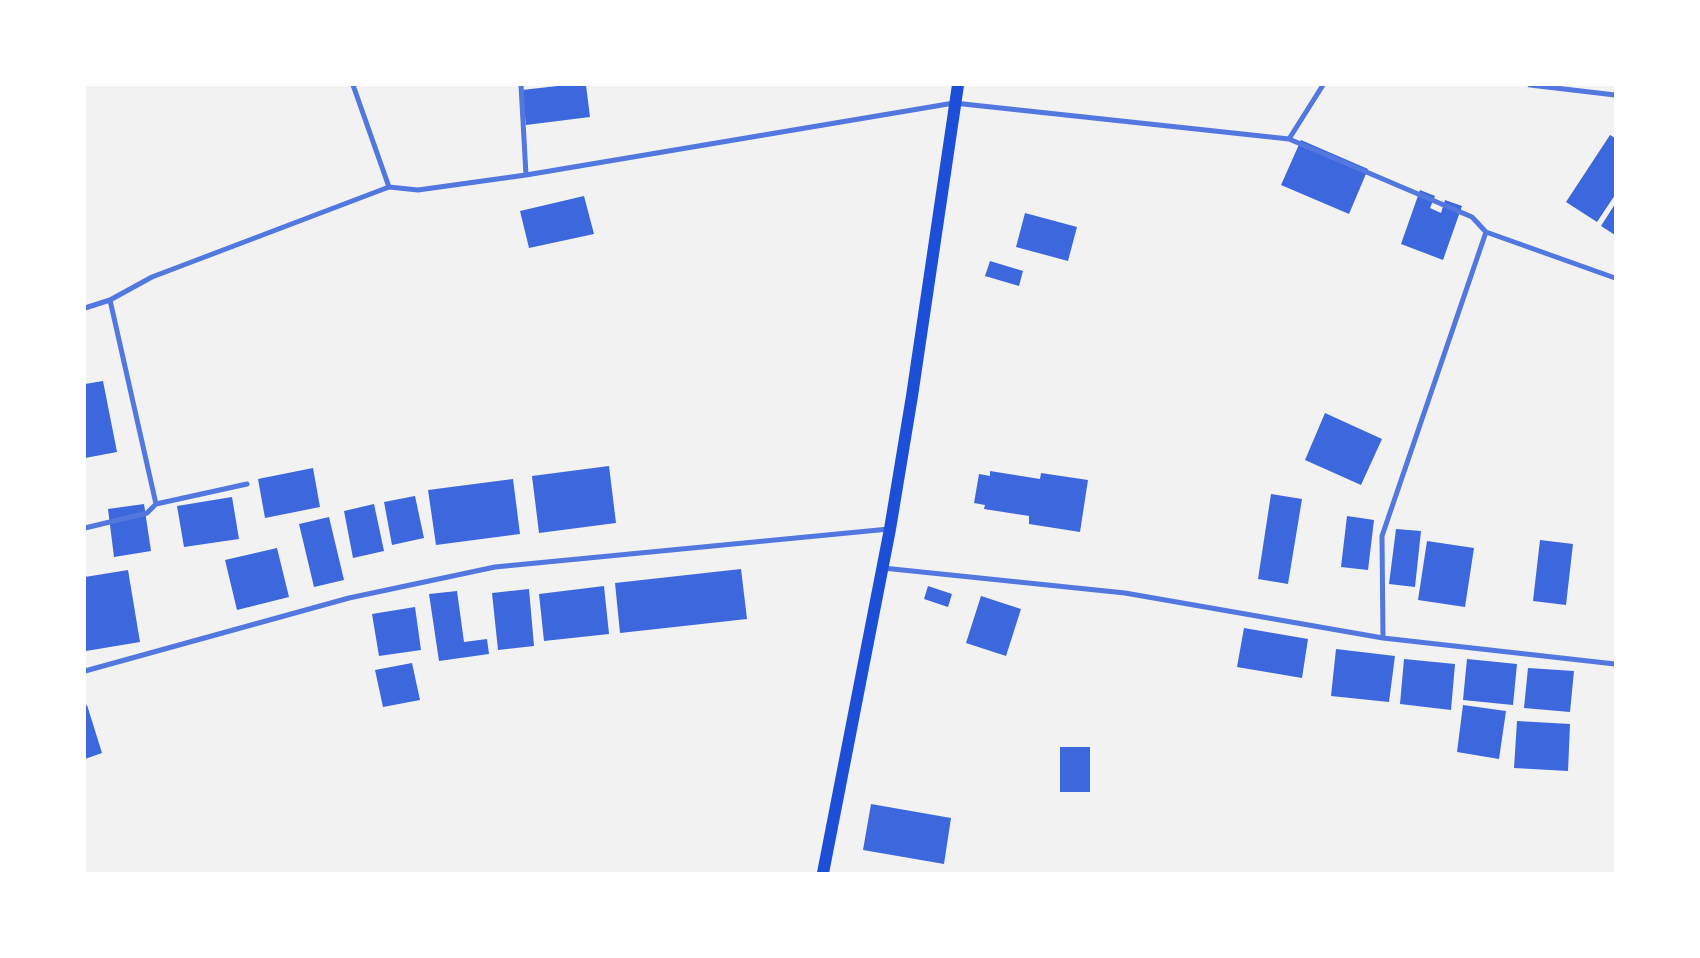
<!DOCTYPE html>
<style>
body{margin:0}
#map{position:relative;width:1700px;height:958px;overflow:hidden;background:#f2f2f2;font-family:Manrope,sans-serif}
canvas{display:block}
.frame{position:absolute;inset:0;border:86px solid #fff;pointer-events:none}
</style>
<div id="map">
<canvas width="1700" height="958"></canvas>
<div class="frame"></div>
</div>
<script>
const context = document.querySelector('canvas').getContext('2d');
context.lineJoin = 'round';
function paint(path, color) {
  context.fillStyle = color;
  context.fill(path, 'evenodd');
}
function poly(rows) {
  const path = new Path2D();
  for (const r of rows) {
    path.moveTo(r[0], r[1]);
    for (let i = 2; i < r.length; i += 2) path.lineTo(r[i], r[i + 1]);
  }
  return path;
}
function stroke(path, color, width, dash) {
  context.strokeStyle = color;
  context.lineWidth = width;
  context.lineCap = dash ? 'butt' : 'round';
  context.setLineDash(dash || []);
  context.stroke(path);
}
paint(poly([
 [566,85,586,85,590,117,526,125,522,90],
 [1610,135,1615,138,1615,195,1597,222,1566,202],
 [1301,140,1368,169,1349,214,1281,185],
 [1420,190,1435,196,1430,208,1441,213,1445,200,1462,206,1443,260,1401,244],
 [584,196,594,234,529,248,520,211],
 [1615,204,1615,235,1601,226],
 [1025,213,1077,227,1068,261,1016,247],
 [990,261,1023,271,1019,286,985,276],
 [103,381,117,452,85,458,85,384],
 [1325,413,1382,439,1361,485,1305,460],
 [609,466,616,523,539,533,532,476],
 [313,468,320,507,265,518,258,479],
 [990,471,1040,479,1041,473,1088,480,1080,532,1029,524,1029,516,984,509,985,505,974,503,979,474,990,476],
 [513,479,520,534,436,545,428,490],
 [1271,494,1302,499,1288,584,1258,579],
 [415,496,424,538,392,545,384,502],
 [232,497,239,539,184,547,177,506],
 [144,504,151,551,114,557,108,509],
 [374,504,384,551,353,558,344,511],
 [1347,516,1374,520,1368,570,1341,567],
 [329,517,344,580,314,587,299,524],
 [1396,529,1421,531,1415,587,1389,584],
 [1540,540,1573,544,1566,605,1533,601],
 [1427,541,1474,548,1465,607,1418,600],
 [277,548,289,597,237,610,225,560],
 [741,569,747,619,620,633,615,583],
 [128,570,140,642,86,651,85,577],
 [604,586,609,634,544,641,539,594],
 [928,586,952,594,948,607,924,599],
 [529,589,534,646,498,650,492,593],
 [457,591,464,642,487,639,489,654,439,661,429,594],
 [981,596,1021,609,1006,656,966,643],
 [415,607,421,650,379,656,372,614],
 [1244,628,1308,639,1302,678,1237,667],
 [1336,649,1395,656,1389,702,1331,696],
 [1404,659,1455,664,1451,710,1400,704],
 [1467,659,1517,664,1513,705,1463,700],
 [412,663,420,700,383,707,375,670],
 [1528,668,1574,671,1570,712,1524,708],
 [87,705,102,753,85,759,85,706],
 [1463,705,1506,711,1499,759,1457,752],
 [1517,721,1570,724,1568,771,1514,768],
 [1060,747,1090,747,1090,792,1060,792],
 [871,804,951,818,944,864,863,850]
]), '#3d67dc');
stroke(poly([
 [353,85,389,187],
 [521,85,526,175],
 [1530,85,1615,95],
 [1289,139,1323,85],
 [110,300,156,504],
 [85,308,110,300,152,277,389,187,418,190,526,175,954,103,1289,139,1472,217,1486,232,1615,278],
 [85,528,147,513,156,504,247,484],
 [883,568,1125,593,1383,638,1615,664],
 [1383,638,1382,536,1486,232],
 [85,671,349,598,495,567,889,529]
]), '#5277de', 5);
stroke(poly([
 [823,873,890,529,912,396,958,85]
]), '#1d4ed8', 12);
</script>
